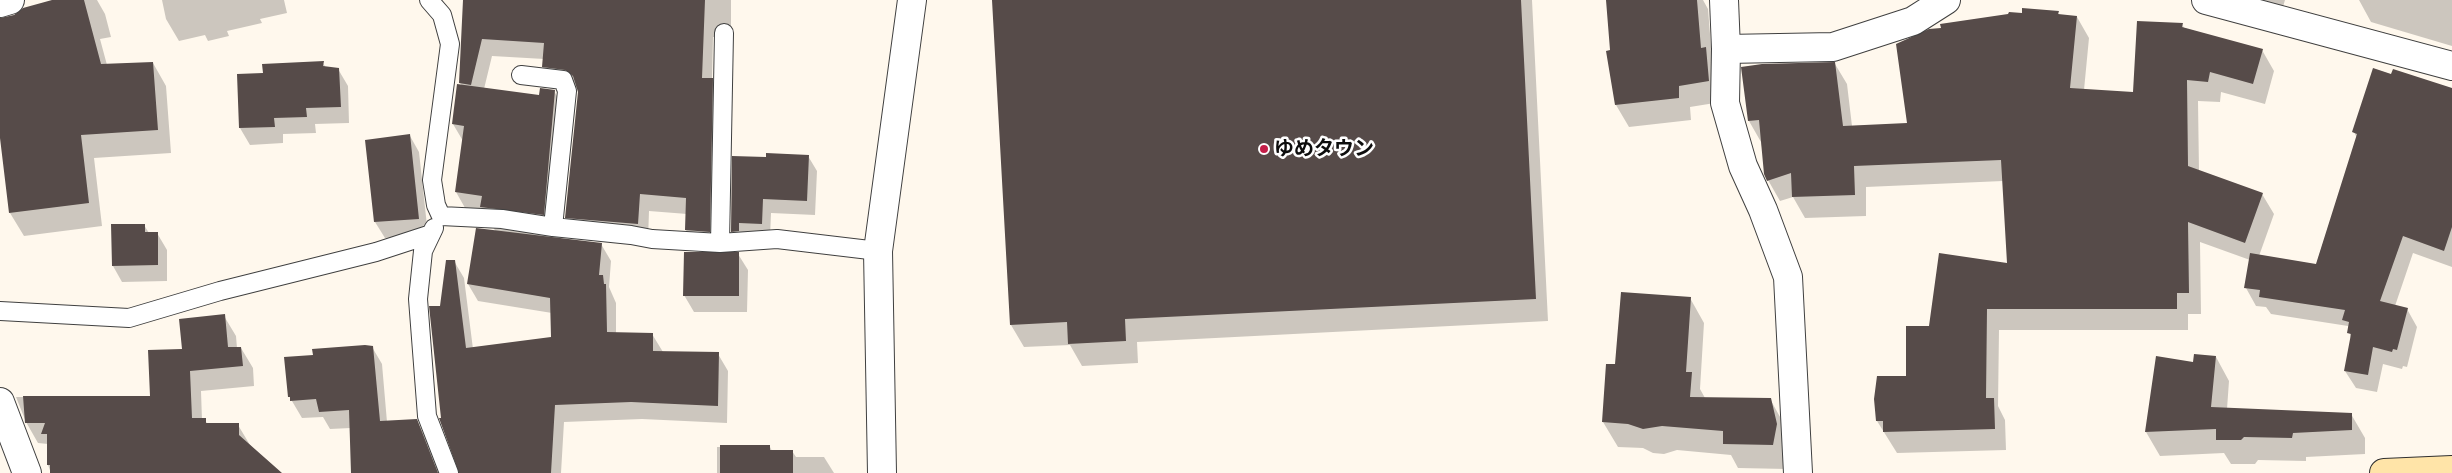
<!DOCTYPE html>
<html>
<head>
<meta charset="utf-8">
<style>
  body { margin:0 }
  canvas { display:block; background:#fff8ed }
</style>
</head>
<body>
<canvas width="2452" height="473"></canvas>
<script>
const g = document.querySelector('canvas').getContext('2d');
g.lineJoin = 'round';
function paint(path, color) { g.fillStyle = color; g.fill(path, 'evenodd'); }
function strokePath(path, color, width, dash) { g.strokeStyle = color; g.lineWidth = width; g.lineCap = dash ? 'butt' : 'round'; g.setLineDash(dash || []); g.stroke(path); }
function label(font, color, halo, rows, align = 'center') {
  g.font = font + ' "Zilla Slab","Noto Sans JP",serif'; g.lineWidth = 5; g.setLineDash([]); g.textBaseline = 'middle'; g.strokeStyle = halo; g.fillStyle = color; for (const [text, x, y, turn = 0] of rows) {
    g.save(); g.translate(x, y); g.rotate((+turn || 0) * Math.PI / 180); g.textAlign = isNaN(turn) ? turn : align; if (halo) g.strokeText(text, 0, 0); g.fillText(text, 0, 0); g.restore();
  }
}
const shadow = new Path2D(`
  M57 0H97L105 14 111 37 100 39 107 65 153 63 166 86 171 153 94 158 102 226 24 236 10 213 0 122V19H5Z
  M162 0H284L287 13 260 19 262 23 227 31 229 36 208 41 205 35 179 41 166 19Z
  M465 0H731V31L724 37H713L712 79 722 96 719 249 696 247 686 230 687 214 649 211 648 241 576 234 566 217 579 91 577 88 553 84 543 67 544 59 492 56 484 89 541 97 554 91 573 123 561 239 601 244 611 261 609 287 616 303V334H652L663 352 718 354 728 371 727 423 642 419 564 422 561 473H460L442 419 441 307 454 261 464 278 473 349 552 339V313L478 301 468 284 496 232 491 224 473 222 456 192 463 141 453 124 462 86 460 83Z
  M1021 0H1532L1548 321 1137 342 1138 363 1082 366 1070 345 1024 347 1011 325Z
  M1608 0H1703L1708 9 1712 59 1721 102 1690 107 1691 120 1629 127 1616 105Z
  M2205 0H2285L2277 27Z
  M2359 0H2452V46L2371 22Z
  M2058 12 2060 16 2077 17 2089 38 2084 90 2134 93 2182 24 2184 28 2262 50 2274 71 2265 104 2221 92 2220 102 2198 101 2199 171 2262 194 2274 214 2259 256 2316 265 2357 138 2354 132 2452 90V267L2413 253 2395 306 2407 309 2417 327 2407 367 2403 366 2402 369 2383 364 2377 392 2356 388 2345 371 2351 339 2348 326 2271 314 2266 307 2256 306 2246 288 2250 260 2200 242 2201 314H2188V330H1999L1998 406 2005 420 2006 450 1897 453 1877 421 1907 377 1930 327 2008 265 2003 181 1866 187V216L1805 218 1793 197 1780 201 1768 180 1761 142 1749 121 1743 68 1835 64 1847 84 1852 126 1908 124 2023 14Z
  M323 63 326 68 338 69 348 86 349 123 315 124 316 133 283 134V143L250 145 240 128 238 75 264 74Z
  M410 136 419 152 428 235 385 238 375 222Z
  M808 156 817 171 815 215 771 213 770 238 741 246 732 231 767 158Z
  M144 225 149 233H157L167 250V281L122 282 113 266Z
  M738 254 748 270 747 312H694L684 295Z
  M1690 298 1704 323 1700 389 1705 398 1770 399 1784 424 1787 469 1738 468 1731 455 1677 450 1664 454 1653 453 1643 448 1618 447 1603 422 1616 366Z
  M224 316 236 336 237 348H241L253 368 254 386 201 391 202 420H205L208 425H238L250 445 274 473H51L48 465V444L38 443 26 422 16 397H152L183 350Z
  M372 347 382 364 387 422 416 420 426 438 440 473H353L351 428 330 429 323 417 302 418 289 396 314 356Z
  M2216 357 2229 381 2227 409 2351 414 2365 438V454L2306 457V461L2258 460 2255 464H2231L2224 453 2160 456 2146 432 2157 358 2194 363Z
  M717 447H770L772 451H792L796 457H824L834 473H717Z`);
const building = new Path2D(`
  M52 0H84L101 64 153 62 158 130 81 135 89 203 9 213 0 138V18L14 15 23 8Z
  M463 0H705L702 78H713L710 232 685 230 686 198 640 194 638 224 565 218 578 92 573 76 565 70 542 67 544 43 482 39 471 85 459 83Z
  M992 0H1521L1536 299 1125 319 1126 341 1068 344 1067 322 1010 325Z
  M1606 0H1697L1701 48 1706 47 1709 81 1679 86V98L1615 105 1606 51 1610 50Z
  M2022 8 2059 11 2058 14 2077 16 2070 88 2133 92 2137 21 2183 23 2182 27 2263 49 2253 84 2210 72 2208 82 2187 80 2188 166 2263 193 2245 243 2188 222 2189 293H2177V309H1987L1986 398H1994L1995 429 1883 432V421H1876L1874 399 1877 376H1906V326H1929L1939 253 2007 263 2001 160 1854 166 1855 195 1792 197 1791 173 1767 181 1764 174 1759 120 1748 121 1741 67 1762 64 1835 62 1843 126 1907 123 1896 44 1929 29 1941 28 1940 24 2008 14 2009 12 2022 13Z
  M324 61 323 66 339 68 341 107 306 108 307 117 274 118 275 127 239 128 237 74 263 73 262 64Z
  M2373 68 2391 74 2393 69 2452 88V227L2444 251 2403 236 2380 301 2408 308 2397 350 2393 349 2392 352 2373 347 2368 375 2344 371 2351 334 2347 333 2349 322 2342 320 2345 310 2259 297 2260 290 2244 288 2250 253 2316 264 2357 134 2352 132Z
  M457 84 539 95 540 88 555 90 544 215 480 207 482 196 455 192 464 126 452 124Z
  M410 134 419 219 374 222 365 140Z
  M766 153 809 155 807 201 763 199 762 224 739 223V231L731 232 732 156 766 157Z
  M111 224H145V232H158V265L112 266Z
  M476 228 602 243 599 275H603L604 284H606L607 332 653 333V351L719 352 718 406 631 402 555 405 551 473H459L439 418H441L429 306H440L446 260H455L466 348 551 337 550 298 467 284Z
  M684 252H739V296H683Z
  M1621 292 1691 297 1686 372H1692L1690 397 1771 398 1777 424 1773 445 1723 444V431L1662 426 1643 429 1628 424 1602 422 1606 364H1615Z
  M225 314 228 347H241L243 366 190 371 192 418H206V423H239V435L282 473H50V465H47V434H41L45 423H25L23 396H150L148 350 182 349 179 319Z
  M365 345 373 346 380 421 417 419 438 473H351L349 410 319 412 316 399 290 401V397H288L284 357 313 355 312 349Z
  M2194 354 2216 356 2211 407 2352 413V430L2293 433 2292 438 2244 437 2241 440H2216V429L2145 432 2156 356 2193 362Z
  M720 445H770V450H793V473H720Z`);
const lane = new Path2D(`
  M429 0 442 15 450 44 432 180 436 205 441 216 502 219 553 227 567 91 563 80 521 75
  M553 227 631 235 652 239 720 243 777 239 878 251
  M434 228 423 251 418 299 427 416 449 473
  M720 243 724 33
  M0 311 129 318 220 291 376 252 431 234`);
const street = new Path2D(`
  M1724 0 1726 49 1725 103 1743 166 1763 210 1788 277 1798 473
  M2206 0 2452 66
  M0 3 10 0
  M1726 49 1833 47 1913 21 1946 0
  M0 402 27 473
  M882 473 878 251 912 0`);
const secondary = new Path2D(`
  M2384 473 2452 470`);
const markers = [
  [1264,149,5,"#c41e48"]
];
const poiNames = [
  ["ゆめタウン",1274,149]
];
paint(shadow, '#0003');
paint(building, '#564b49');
strokePath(lane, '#404040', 20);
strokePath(street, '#404040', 30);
strokePath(secondary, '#2f2f2f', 30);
strokePath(lane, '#fff', 18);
strokePath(street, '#fff', 28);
strokePath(secondary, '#ffe4a8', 28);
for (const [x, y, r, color] of markers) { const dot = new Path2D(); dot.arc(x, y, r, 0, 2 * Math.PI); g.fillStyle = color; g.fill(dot); strokePath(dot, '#fff', 2); }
label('bold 20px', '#0d0d0d', '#fff', poiNames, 'left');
</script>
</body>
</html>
